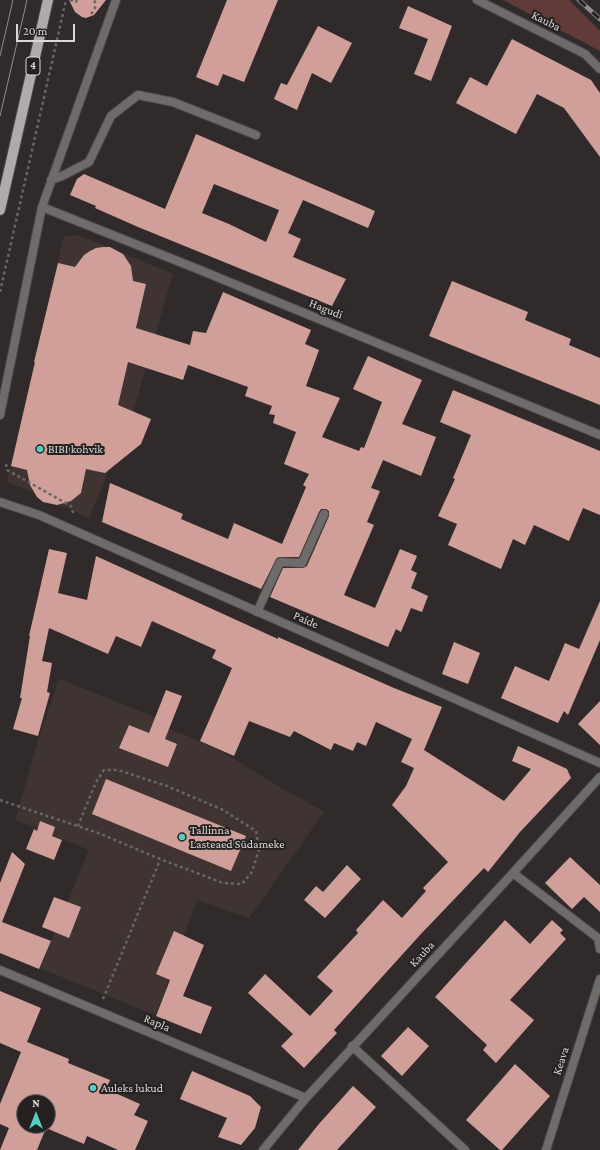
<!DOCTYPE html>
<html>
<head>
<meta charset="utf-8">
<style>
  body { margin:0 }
  #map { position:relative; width:600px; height:1150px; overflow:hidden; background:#302b2a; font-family:"Crimson Pro",serif }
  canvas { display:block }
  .north { position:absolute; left:16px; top:1094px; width:40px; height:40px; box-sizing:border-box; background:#262121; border:1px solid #6f6a6a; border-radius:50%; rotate:0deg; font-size:11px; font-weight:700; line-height:16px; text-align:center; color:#dcd8d8 }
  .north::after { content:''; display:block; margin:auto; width:14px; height:18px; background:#57cec1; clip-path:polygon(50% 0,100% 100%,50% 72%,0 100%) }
  .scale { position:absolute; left:16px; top:24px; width:59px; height:18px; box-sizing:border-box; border:2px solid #dcd8d8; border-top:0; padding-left:5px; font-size:12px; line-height:14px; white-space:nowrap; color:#dcd8d8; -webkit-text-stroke:3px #262121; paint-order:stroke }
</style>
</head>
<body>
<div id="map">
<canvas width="600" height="1150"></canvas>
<div class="north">N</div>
<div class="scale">20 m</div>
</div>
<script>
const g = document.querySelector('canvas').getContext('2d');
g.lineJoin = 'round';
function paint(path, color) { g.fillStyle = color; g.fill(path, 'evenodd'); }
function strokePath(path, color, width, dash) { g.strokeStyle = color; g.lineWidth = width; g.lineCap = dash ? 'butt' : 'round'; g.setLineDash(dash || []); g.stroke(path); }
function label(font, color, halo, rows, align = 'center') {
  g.font = font + ' "Crimson Pro",serif'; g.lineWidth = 4; g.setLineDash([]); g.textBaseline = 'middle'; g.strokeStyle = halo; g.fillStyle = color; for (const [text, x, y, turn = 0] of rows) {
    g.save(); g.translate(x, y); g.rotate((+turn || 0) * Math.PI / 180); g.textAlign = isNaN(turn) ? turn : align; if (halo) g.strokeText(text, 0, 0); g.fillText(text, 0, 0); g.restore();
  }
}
const built = new Path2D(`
  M78 235 173 274 133 412 89 518 7 481 64 236Z
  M59 679 155 717 154 723 200 741 230 756 271 782 324 812 249 918 197 900 168 979 166 989 155 1015 40 968 89 850 15 820 39 737Z`);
const green = new Path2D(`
  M503 0H569L600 31V51Z`);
const building = new Path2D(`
  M69 0H106L94 15 86 18 82 17 75 12Z
  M227 0H278L244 82 223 74 218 86 196 77Z
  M408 6 452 26 431 81 414 74 428 39 399 28Z
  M318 26 352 43 331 83 312 73 297 110 274 99 281 83 287 85Z
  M512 39 591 80 600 93V157L564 108 537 94 516 134 456 103 470 77 487 86Z
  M196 134 375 211 368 228 303 200 288 233 301 239 293 257 346 279 332 306 138 227 95 208 96 206 70 195 77 179 84 174 165 209ZM214 184 279 210 266 242 229 224 202 213Z
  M103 247H110L123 254 131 266 133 281 146 284 136 328 190 345 193 331 206 333 223 292 311 330 305 344 319 350 306 386 340 398 322 437 359 451 361 447 364 448 382 402 353 389 368 356 422 380 402 424 436 437 421 476 383 460 371 488 380 491 367 522 374 525 344 595 375 608 400 549 417 556 411 570 417 573 411 588 428 596 422 612 411 608 401 632 396 629 388 647 270 597 283 568H302L307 566 329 516V511L326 509H321L319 512 299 557H280L277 558 261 589 102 522 110 483 183 514 181 519 228 539 234 523 282 544 306 487 303 485 309 474 284 464 296 432 273 423 275 415 269 414 272 406 245 396 248 387 188 365 183 380 128 362 118 405 151 419 141 444 105 473 86 469 81 493 71 501 57 505 43 502 37 497 30 485 27 470 11 466 35 362H34L58 263 75 267 84 255 90 251 96 248Z
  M452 281 528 312 525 320 571 339 569 345 600 358V405L429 336Z
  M453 390 600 451V515L583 508 569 541 534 525 525 545 513 539 501 569 448 545 457 524 438 516 455 479 453 478 471 435 440 422Z
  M49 549 67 553 58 593 87 600 96 556 278 639V637L394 688 442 707 424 750 504 801 531 769 512 761 518 746 567 769 571 778 520 832 488 872 484 868 420 935 334 1030 337 1033 304 1068 281 1046 293 1034 248 993 265 974 310 1016 333 991 317 977 358 933 356 930 383 900 402 918 426 891 423 888 448 862 392 805 406 786 414 768 401 762 412 739 376 722 366 746 357 742 353 751 334 743 331 750 294 731 290 737 249 721 234 756 200 741 232 668 212 658 216 650 152 621 141 647 116 636 108 654 49 628 42 661 52 663 47 692 50 693 38 736 13 729 22 698H20L30 636H29Z
  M600 601V640L568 715 564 711 558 723 501 698 515 666 549 681 565 643 579 649Z
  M454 642 480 653 468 684 442 674Z
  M166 690 182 696 165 739 177 744 168 767 119 748 129 725 149 733Z
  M600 701V745L578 724Z
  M106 779 246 836 231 871 92 814Z
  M40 821 55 827 52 836 62 840 54 860 26 849 34 829 37 831Z
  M12 852 25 864 2 922 51 941 39 969 0 953V883Z
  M570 857 600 885V912L584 897 572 909 545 883Z
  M347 865 361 879 325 918 304 900 316 886 323 892Z
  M54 897 81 907 69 938 42 927Z
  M505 920 530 944 552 920 563 930 560 933 566 939 510 1000 534 1020 496 1063 483 1050 487 1045 435 997Z
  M174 931 204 945 183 996 212 1007 201 1034 156 1016 170 980 156 974Z
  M0 991 41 1008 27 1042 69 1059 68 1063 110 1080 106 1089 140 1104 134 1115 148 1121 135 1150H118L87 1136 84 1144 46 1128 37 1150H0L9 1128 0 1124V1104L21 1052 0 1043ZM24 1102H48V1126H24Z
  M408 1027 429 1046 402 1076 381 1056Z
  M515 1064 550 1096 502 1150H500L466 1120Z
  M192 1071 250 1096 261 1107 255 1128 241 1145 218 1137 227 1118 180 1099Z
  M353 1086 376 1107 337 1150H298L318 1125Z`);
const path = new Path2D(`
  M70 0 76 2 77 0
  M91 14C95 10 97 5 94 0
  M0 292 66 0
  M6 464 7 470 71 506 74 516
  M0 800 101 834 160 859 223 883 242 884 252 872 259 850 256 831 223 810 167 786 118 770H104L96 782 78 826
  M103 999 160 860`);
const service = new Path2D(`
  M51 180 62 176 89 162 111 116 138 95 173 102 256 135
  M257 612 280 562 302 563 324 514`);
const minor = new Path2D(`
  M477 0 585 54 600 69
  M42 207 200 270 600 435
  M0 415 42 207 116 0
  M0 502 39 515 600 763
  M513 873 598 938 600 949
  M0 970 306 1098
  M352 1046 465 1150
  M263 1150 306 1098 513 873 600 777
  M546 1150 600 979`);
const primary = new Path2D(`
  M0 210 48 0`);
const tram = new Path2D(`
  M0 56 13 0
  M0 116 27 0`);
const rail = new Path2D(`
  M579 0 600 19`);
const markers = [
  [40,449,4,"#57cec1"],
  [182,837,4,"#57cec1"],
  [93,1088,4,"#57cec1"]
];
const shields = [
  [33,66,14]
];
const shieldNames = [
  ["4",33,66]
];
const streetNames = [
  ["Kauba",546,21,27],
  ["Hagudi",326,309,22],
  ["Paide",306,620,24],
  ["Kauba",422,954,-47],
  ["Rapla",157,1023,23],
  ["Keava",561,1061,-72]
];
const poiNames = [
  ["BIBI kohvik",48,449],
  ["Tallinna",190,830],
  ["Lasteaed Südameke",190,844],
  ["Auleks lukud",101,1088]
];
paint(built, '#403433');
paint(green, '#603b37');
paint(building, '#d09f99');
strokePath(service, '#4c4746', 10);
strokePath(minor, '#4c4746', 10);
strokePath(primary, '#4c4746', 12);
strokePath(path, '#696564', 2.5, [3, 3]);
strokePath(service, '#6e6c6b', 8);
strokePath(minor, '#6e6c6b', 8);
strokePath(primary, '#b0abaa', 10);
strokePath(tram, '#918d8c', 1);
strokePath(rail, '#918d8c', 4.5);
strokePath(rail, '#262121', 3, [9]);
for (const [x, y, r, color] of markers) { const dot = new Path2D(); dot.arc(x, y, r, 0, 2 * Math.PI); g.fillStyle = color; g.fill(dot); strokePath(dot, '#262121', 1.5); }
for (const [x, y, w] of shields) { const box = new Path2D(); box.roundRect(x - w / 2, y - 9, w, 18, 3); g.fillStyle = '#262121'; g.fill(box); strokePath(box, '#dcd8d8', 1); }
label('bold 11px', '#dcd8d8', null, shieldNames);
label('12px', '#dcd8d8', '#262121', streetNames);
label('12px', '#dcd8d8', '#262121', poiNames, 'left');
</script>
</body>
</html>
